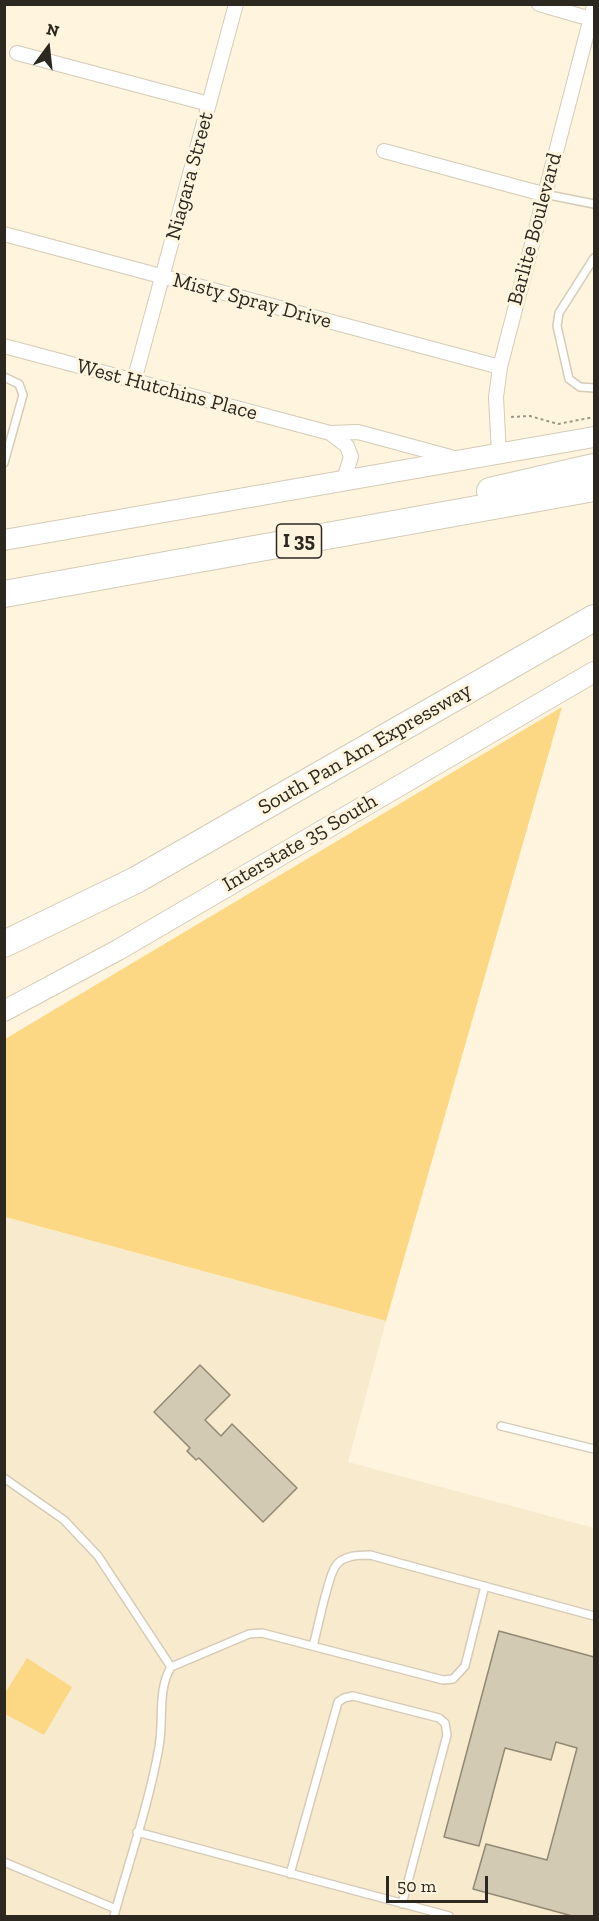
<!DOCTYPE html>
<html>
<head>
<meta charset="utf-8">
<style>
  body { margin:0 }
  #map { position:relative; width:599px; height:1921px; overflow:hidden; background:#fff5de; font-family:"Zilla Slab",serif }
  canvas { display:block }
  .frame { position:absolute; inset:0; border:6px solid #2c2820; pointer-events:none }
  .north { position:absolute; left:18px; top:18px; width:60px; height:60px; -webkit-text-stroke:4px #fff5de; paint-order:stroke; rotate:15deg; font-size:16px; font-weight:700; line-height:24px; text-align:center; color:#2c2820 }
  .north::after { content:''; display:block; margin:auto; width:21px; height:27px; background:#2c2820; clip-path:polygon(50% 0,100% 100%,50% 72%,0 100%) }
  .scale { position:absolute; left:386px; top:1876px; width:102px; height:27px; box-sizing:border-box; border:3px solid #2c2820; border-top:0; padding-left:8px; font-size:18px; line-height:21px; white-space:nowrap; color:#2c2820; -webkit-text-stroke:4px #fff5de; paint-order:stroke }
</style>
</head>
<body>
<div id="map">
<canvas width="599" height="1921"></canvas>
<div class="frame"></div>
<div class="north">N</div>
<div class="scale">50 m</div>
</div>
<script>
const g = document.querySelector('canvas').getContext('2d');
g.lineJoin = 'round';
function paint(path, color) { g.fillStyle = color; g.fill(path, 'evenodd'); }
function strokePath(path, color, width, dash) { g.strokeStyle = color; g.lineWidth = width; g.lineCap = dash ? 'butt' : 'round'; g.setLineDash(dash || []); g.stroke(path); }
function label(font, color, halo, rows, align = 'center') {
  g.font = font + ' "Zilla Slab",serif'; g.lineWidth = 6; g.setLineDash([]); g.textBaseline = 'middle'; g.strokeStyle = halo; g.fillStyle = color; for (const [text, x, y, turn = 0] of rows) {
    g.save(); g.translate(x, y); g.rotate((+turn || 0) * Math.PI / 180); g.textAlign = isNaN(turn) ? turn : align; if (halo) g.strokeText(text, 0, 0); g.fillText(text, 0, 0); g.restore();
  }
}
const built = new Path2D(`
  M4 1217 386 1321 348 1462 594 1528V1916H5Z`);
const green = new Path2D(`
  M562 707 386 1321 5 1217V1039Z
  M27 1658 72 1687 44 1735 5 1714V1693Z`);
const building = new Path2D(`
  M200 1365 230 1395 205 1420 221 1436 232 1424 297 1488 263 1522 199 1458 196 1460 187 1451 190 1448 154 1412Z
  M499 1631 594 1657V1917H576L473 1889 486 1844 547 1860 577 1748 556 1742 551 1760 505 1748 479 1846 444 1837Z`);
const path = new Path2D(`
  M511 417 530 416 558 424 594 417`);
const service = new Path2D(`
  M544 194 594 204
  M594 258 559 313 557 326 569 379 580 387 594 388
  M4 377 19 384 23 395 4 463
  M501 1426 594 1449
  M4 1478 64 1520 98 1556 171 1667
  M313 1646C318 1628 327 1580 335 1567 342 1555 359 1555 370 1555L594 1616
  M137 1832 449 1916
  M4 1862 116 1909
  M290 1874 338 1702 344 1698 353 1696 439 1718 445 1723 447 1735 402 1904
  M114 1916C129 1861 149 1804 159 1747 164 1720 157 1690 171 1667L249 1634 262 1633 443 1680 453 1679 465 1666 485 1586`);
const minor = new Path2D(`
  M539 4 591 19
  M17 53 209 104
  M384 151 543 194
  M4 234 500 367
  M4 346 330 433 358 432 458 459
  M134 381 236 4
  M330 433 347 446 351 457 344 479
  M499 454 496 397 500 367 594 6`);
const secondary = new Path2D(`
  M4 540 594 437
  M4 1011 118 950 594 672`);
const motorway = new Path2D(`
  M490 491 594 467
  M4 594 594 488
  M4 944 136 880 594 618`);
const shields = [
  [299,541,45]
];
const shieldNames = [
  ["I 35",299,541]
];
const streetNames = [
  ["Niagara Street",190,176,-75],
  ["Barlite Boulevard",535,229,-75],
  ["Misty Spray Drive",252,301,15],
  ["West Hutchins Place",167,390,15],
  ["South Pan Am Expressway",365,749,-30],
  ["Interstate 35 South",300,843,-30]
];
paint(built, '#f8eacd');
paint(green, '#fcd884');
paint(building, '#d3cab4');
strokePath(building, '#928974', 1.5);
strokePath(service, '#d5cbb6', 10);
strokePath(minor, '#d5cbb6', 16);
strokePath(secondary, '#d5cbb6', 22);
strokePath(motorway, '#d5cbb6', 28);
strokePath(path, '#9e9787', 2, [3, 3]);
strokePath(service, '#fff', 7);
strokePath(minor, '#fff', 14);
strokePath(secondary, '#fff', 20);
strokePath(motorway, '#fff', 26);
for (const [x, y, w] of shields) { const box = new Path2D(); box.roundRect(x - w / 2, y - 17, w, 34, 4.5); g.fillStyle = '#fff5de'; g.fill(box); strokePath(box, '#2c2820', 1.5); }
label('bold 20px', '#2c2820', null, shieldNames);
label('21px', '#2c2820', '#fff5de', streetNames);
</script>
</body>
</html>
